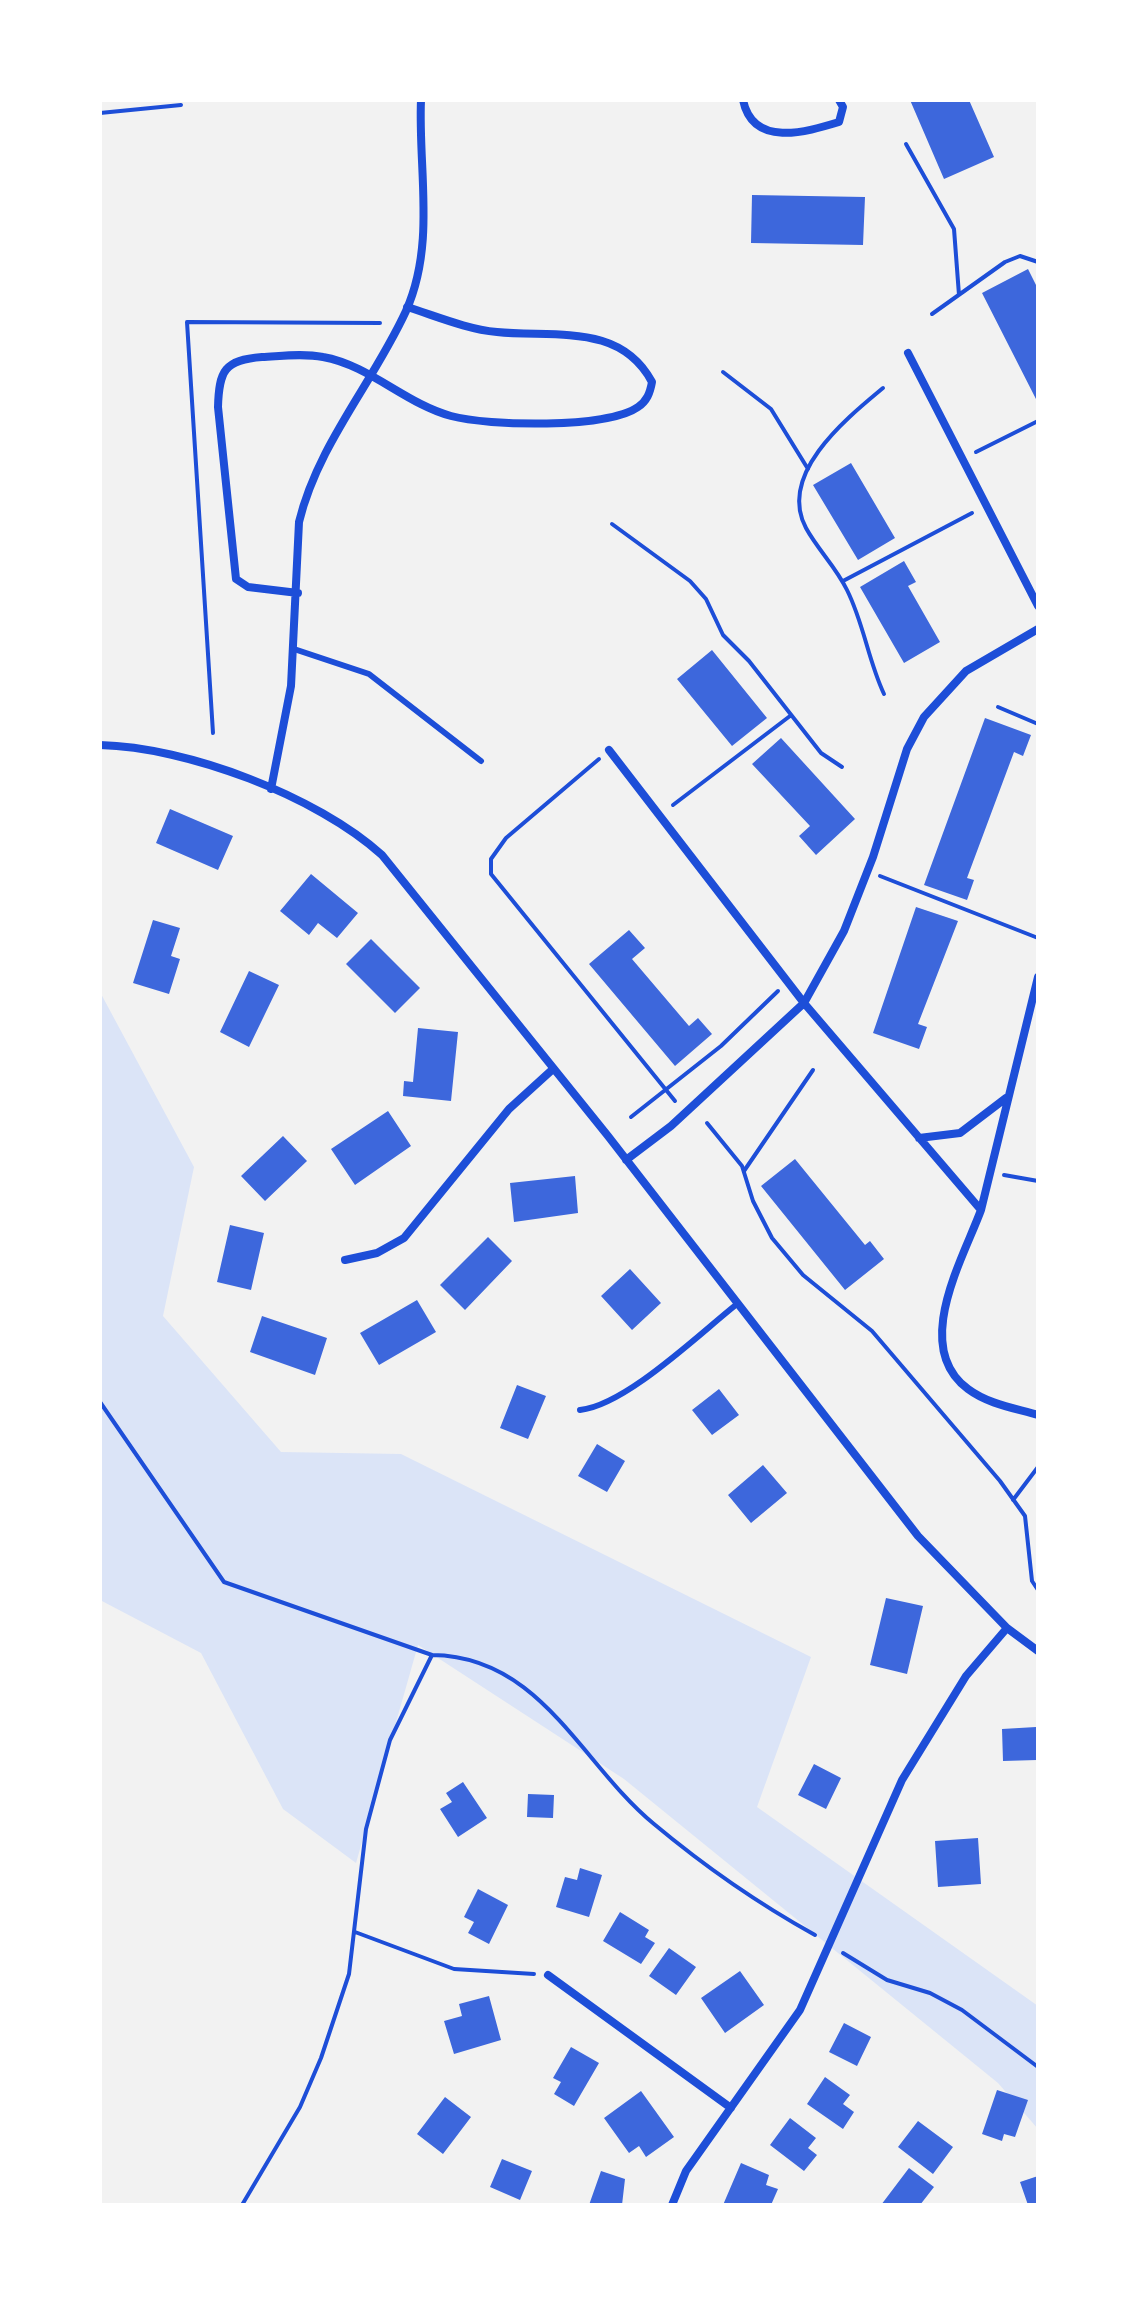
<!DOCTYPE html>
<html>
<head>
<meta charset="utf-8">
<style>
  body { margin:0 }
  #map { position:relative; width:1138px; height:2305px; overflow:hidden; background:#f2f2f2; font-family:Helvetica,sans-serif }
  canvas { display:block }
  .frame { position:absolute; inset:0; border:102px solid #fff; pointer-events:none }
</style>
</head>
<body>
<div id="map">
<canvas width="1138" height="2305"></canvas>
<div class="frame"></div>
</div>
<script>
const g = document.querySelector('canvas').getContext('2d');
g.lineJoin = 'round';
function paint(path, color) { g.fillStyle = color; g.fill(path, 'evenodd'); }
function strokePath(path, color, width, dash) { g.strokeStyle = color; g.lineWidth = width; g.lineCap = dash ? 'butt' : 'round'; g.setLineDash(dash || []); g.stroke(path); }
const green = new Path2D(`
  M100 992 194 1167 163 1316 281 1452 401 1454 811 1657 757 1807 1038 2006V2129L998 2083 624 1779 418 1645 356 1863 283 1809 201 1653 100 1600Z`);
const building = new Path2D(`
  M910 100H969L994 157 944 179Z
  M752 195 865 197 863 245 751 243Z
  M1028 269 1038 289V403L982 293Z
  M851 463 895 538 858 560 813 485Z
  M904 561 916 582 908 586 940 642 904 663 860 587Z
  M712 650 767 718 732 746 677 679Z
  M985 718 1031 735 1023 756 1014 752 967 878 974 880 967 900 924 885Z
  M781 738 855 819 816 855 799 836 810 826 752 764Z
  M170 809 233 836 218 870 156 843Z
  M311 874 358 913 337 938 318 923 309 935 280 911Z
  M916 907 958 921 918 1024 927 1027 919 1049 873 1033Z
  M153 920 180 928 171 956 180 959 169 994 133 983Z
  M629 930 645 948 632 959 689 1026 698 1018 712 1034 675 1066 589 964Z
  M371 939 420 988 395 1013 346 964Z
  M249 971 279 985 249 1047 220 1032Z
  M418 1028 458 1032 451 1101 403 1096 404 1081 413 1082Z
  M388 1111 411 1146 355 1185 331 1149Z
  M283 1136 307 1161 265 1201 241 1176Z
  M795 1159 865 1245 870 1241 884 1259 845 1290 761 1186Z
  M575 1176 578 1213 514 1222 510 1183Z
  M230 1225 264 1233 251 1290 217 1282Z
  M488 1237 512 1261 465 1310 440 1285Z
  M630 1269 661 1303 632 1330 601 1296Z
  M417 1300 436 1332 379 1365 360 1333Z
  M262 1316 327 1338 315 1375 250 1352Z
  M517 1385 546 1396 528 1439 500 1428Z
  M719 1389 739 1415 712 1435 692 1410Z
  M597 1444 625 1461 607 1492 578 1476Z
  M763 1465 787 1493 751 1523 728 1495Z
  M886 1598 923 1606 907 1674 870 1665Z
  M1036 1727 1037 1760 1003 1761 1002 1729Z
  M814 1764 841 1778 826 1809 798 1795Z
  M463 1782 487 1818 458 1837 440 1809 452 1802 446 1793Z
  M528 1794 554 1795 553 1818 527 1817Z
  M978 1838 981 1884 938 1887 935 1841Z
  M580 1868 602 1875 589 1917 556 1907 565 1877 577 1880Z
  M478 1889 508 1905 489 1944 468 1933 474 1922 464 1917Z
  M620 1912 649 1930 645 1937 655 1943 641 1964 603 1941Z
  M669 1948 696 1967 676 1995 649 1976Z
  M740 1971 764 2005 725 2033 701 1998Z
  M489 1996 501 2040 454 2054 444 2021 462 2016 459 2004Z
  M844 2023 871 2037 857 2066 829 2052Z
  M571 2047 599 2063 574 2106 554 2094 561 2082 553 2078Z
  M825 2077 850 2095 843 2104 854 2112 843 2129 807 2104Z
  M997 2090 1028 2100 1015 2137 1004 2134 1002 2141 982 2134Z
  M641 2091 674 2137 646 2157 639 2146 629 2153 604 2118Z
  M445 2097 471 2117 443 2154 417 2134Z
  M790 2118 816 2138 808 2148 817 2155 804 2171 770 2145Z
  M918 2121 953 2147 933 2174 898 2147Z
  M502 2159 532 2171 520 2200 490 2187Z
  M741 2163 769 2175 766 2185 778 2189 771 2205H723Z
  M909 2168 934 2187 920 2205H881Z
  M601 2171 625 2179 622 2205H589Z
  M1038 2176V2205H1028L1020 2182Z`);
const path = new Path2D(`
  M100 113 181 105
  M906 144 954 229 959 295
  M932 314 1005 262 1020 256 1038 262
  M723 372 771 409 808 469
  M883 388C847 418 777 474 806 528 818 550 836 567 847 590 864 624 868 660 884 694
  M976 452 1038 421
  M612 524 690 581 706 599 723 635 749 661 821 753 842 767
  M843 581 972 513
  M998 707 1038 724
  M213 733 187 322 380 323
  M599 759 506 838 491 859V874L675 1101
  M673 805 790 716
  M880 876 1038 938
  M631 1117 721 1046 778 991
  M707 1123 742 1166 753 1201 772 1238 803 1275 872 1331 1000 1481 1025 1516 1032 1581 1038 1590
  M744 1171 813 1070
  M1004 1175 1038 1181
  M100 1402 224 1582 432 1655
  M1013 1500 1038 1467
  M355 1932 454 1969 534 1974
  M843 1953 887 1980 930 1993 962 2010 1038 2067
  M242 2205 300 2107 321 2058 349 1974 366 1829 390 1740 432 1655C541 1656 581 1764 654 1824 703 1865 759 1904 815 1935`);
const service = new Path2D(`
  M294 649 369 674 481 761
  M580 1410C626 1405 699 1334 737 1304`);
const minor = new Path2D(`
  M743 100C753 148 806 132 839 122L843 107 839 100
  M908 353 1038 606
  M298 593 248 587 236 579 218 407C219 371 224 360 262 357 282 356 303 353 323 357 369 365 406 404 451 416 488 426 607 429 638 407 647 401 650 393 652 382 620 322 553 338 497 332 466 329 436 316 407 307
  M100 745C187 747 317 796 382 855L608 1136 918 1536 1007 1628 1038 1651
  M609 750 804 1003 981 1210C963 1259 911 1347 968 1389 988 1404 1014 1408 1038 1415
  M271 789 291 686 299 522C318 444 373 383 406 311 436 244 418 169 421 100
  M919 1138 960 1133 1006 1098
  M626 1160 671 1126 804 1003 844 931 873 857 907 749 924 717 966 671 1038 629
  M981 1210 1038 977
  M345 1260 377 1253 404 1238 509 1109 553 1069
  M548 1975 731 2108
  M672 2205 686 2171 800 2010 902 1780 966 1676 1007 1628`);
paint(green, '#dbe4f7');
paint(building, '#3d67dc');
strokePath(path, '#1d4ed8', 4);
strokePath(service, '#1d4ed8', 6);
strokePath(minor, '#1d4ed8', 8);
</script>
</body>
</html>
